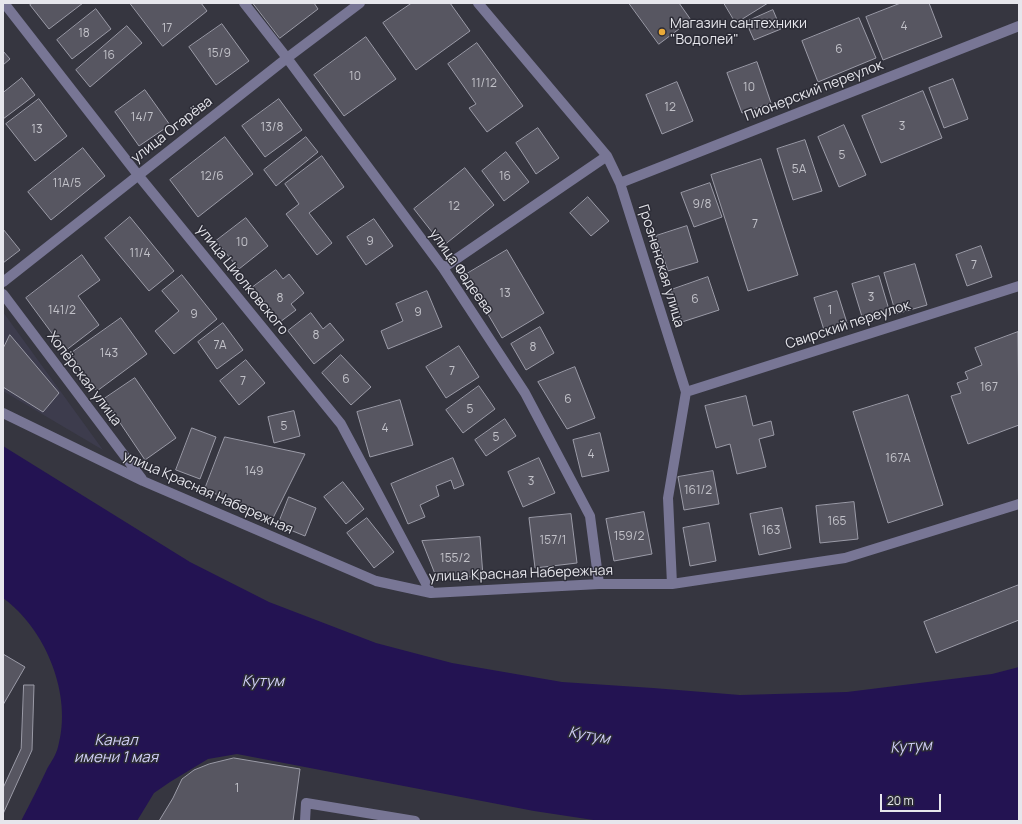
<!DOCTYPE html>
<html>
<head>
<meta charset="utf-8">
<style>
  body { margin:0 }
  #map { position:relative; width:1022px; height:824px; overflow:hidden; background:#363640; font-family:Manrope,sans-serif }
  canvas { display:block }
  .frame { position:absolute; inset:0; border:4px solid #e6e6ec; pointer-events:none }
  .scale { position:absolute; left:880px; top:794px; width:61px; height:18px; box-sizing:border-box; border:2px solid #e6e6ec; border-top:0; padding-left:5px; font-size:12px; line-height:14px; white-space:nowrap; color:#e6e6ec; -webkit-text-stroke:3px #2c2c36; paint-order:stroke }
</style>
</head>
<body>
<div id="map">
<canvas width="1022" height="824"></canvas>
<div class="frame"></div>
<div class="scale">20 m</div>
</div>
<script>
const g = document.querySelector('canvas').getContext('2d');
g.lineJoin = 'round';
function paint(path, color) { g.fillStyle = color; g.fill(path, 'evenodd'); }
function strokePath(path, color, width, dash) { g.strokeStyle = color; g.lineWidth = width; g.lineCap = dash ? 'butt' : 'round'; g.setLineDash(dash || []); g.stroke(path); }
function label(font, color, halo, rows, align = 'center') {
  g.font = font + ' Manrope,sans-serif'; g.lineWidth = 3; g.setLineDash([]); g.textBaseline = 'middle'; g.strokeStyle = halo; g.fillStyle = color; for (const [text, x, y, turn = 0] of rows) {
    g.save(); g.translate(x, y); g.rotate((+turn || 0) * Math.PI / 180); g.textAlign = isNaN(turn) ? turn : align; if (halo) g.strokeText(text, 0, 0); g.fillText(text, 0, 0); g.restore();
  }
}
const built = new Path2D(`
  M3 312 103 450 3 391Z`);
const water = new Path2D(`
  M3 446 190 562 269 602 376 643 452 663 562 682 653 688 740 695 847 692 992 674 1019 667V821H600L534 811 237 754 208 759 170 782 154 793 137 821H21C30 804 39 786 47 769 51 762 56 755 58 747 73 696 46 629 3 598Z`);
const building = new Path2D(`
  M33 3H83L49 29 30 5Z
  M130 3H201L207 11 163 46Z
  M253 3H314L318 9 280 38Z
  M412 3H450L470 31 416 70 383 23Z
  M629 3H679L691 20 659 44Z
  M724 3H768L736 23Z
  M901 3H929L942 37 883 60 866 17Z
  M96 9 111 29 72 59 57 40Z
  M773 10 781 29 754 40 746 22Z
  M859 18 876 58 818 82 802 41Z
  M222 24 249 61 216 85 189 47Z
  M127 26 142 43 90 87 76 70Z
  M366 37 396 79 344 116 314 75Z
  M477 43 523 106 487 132 469 108 476 104 448 64Z
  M3 51 10 59 3 65Z
  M757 62 771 103 742 113 727 73Z
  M22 78 35 95 3 119V93Z
  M953 79 968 119 944 128 929 88Z
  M677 82 693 121 662 134 646 95Z
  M145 90 170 125 139 146 115 112Z
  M923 91 942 138 881 163 862 116Z
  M39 99 67 136 35 161 6 124Z
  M279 99 302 130 265 157 242 126Z
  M844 125 866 175 839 187 818 137Z
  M538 128 559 158 536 174 516 143Z
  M225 137 253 174 198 217 170 180Z
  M306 137 318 152 276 186 264 170Z
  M805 140 822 191 793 200 777 149Z
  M83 148 105 176 51 220 28 192Z
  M506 152 529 182 504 201 482 171Z
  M322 156 344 187 309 213 332 243 317 255 286 214 299 204 285 184Z
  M761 159 798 275 748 291 711 175Z
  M465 168 494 205 443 246 414 209Z
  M710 183 722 217 694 227 681 193Z
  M588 197 609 221 591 236 570 213Z
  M130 217 174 271 149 291 105 238Z
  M246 218 268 246 239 269 216 241Z
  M374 219 393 246 366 265 347 237Z
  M687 226 698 262 668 271 656 236Z
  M3 229 20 250 3 263Z
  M981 246 992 277 967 286 956 255Z
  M507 250 544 313 502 338 465 275Z
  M82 255 100 280 78 296 99 325 65 351 26 298Z
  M915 264 927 305 896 314 884 273Z
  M276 270 283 279 289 274 304 293 291 304 296 310 280 322 253 287Z
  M182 275 217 319 174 354 155 331 179 311 162 291Z
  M879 276 890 313 863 320 852 284Z
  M708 277 719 310 682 322 671 290Z
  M427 291 442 327 388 349 381 331 403 321 396 304Z
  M837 291 847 323 824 330 814 298Z
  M311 313 323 329 330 323 344 340 314 364 288 331Z
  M121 318 147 354 97 391 70 354Z
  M223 323 243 350 217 369 198 342Z
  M540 327 554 353 526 370 511 344Z
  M1018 332 1019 425 968 444 951 396 961 393 957 383 968 379 965 372 982 365 975 348Z
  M10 335 59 393 43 412 3 387V349Z
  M459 346 479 377 446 398 426 367Z
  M341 355 371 387 351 405 322 373Z
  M246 360 265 383 239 405 220 381Z
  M575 367 595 418 567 429 538 382Z
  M135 378 176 438 145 460 104 399Z
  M479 386 495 409 463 433 446 410Z
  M908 395 943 505 888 523 853 412Z
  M746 396 753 426 771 421 774 435 759 439 766 467 737 474 730 444 716 448 705 406Z
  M400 400 413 445 370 457 357 412Z
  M294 411 300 436 274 443 268 417Z
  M505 419 516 436 486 456 475 440Z
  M192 428 216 437 200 479 176 470Z
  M600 433 609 471 582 477 573 440Z
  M225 437 305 454 272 520 205 489Z
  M453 458 464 485 454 489 451 480 436 486 439 496 420 505 425 517 408 524 391 484Z
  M539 458 555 493 523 507 508 472Z
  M713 471 719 504 684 510 678 477Z
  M343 482 364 509 346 524 324 497Z
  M289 497 316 508 305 536 278 525Z
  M854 502 858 539 820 543 816 506Z
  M782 508 791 548 759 555 750 514Z
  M644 512 652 554 614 561 606 519Z
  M571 514 577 563 535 568 529 518Z
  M367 518 394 552 374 568 347 533Z
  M709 523 716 561 690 566 683 528Z
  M480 537 483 576 437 579 422 541Z
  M1019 585V620L936 653 924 622Z
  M3 654 25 667 3 705Z
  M24 685H34L32 750 3 814V788L21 749Z
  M234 758 300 769 293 821H159L173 798 182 779 194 770 209 764Z`);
const minor = new Path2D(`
  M4 3 138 175 341 424 431 593
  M244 3 287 58 443 268 525 393 590 516 599 584
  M478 3 607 156 620 183 686 392 668 498 672 584
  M620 183 1019 26
  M443 268 607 156
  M3 282 287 58 360 3
  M3 294 142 479
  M686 392 1019 286
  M3 413 143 481 376 581 431 593 599 584H672L845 558 1019 504
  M305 821 306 803 415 821`);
const markers = [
  [662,32,4,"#eaaa39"]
];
const numberNames = [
  ["4",904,27],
  ["17",167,29],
  ["18",84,34],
  ["6",839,50],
  ["15/9",219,54],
  ["16",109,56],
  ["10",355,77],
  ["11/12",484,84],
  ["10",749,88],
  ["12",670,108],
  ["14/7",142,118],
  ["3",902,127],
  ["13/8",272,128],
  ["13",37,130],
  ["5",842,156],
  ["5А",799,170],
  ["12/6",212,177],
  ["16",505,177],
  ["11А/5",67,184],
  ["9/8",702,205],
  ["12",454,207],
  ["7",755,225],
  ["9",370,242],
  ["10",242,243],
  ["11/4",140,254],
  ["7",974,266],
  ["13",505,294],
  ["3",871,298],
  ["8",280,299],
  ["6",695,300],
  ["141/2",62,311],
  ["1",830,311],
  ["9",418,313],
  ["9",194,315],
  ["8",316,336],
  ["7А",220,346],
  ["8",533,348],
  ["143",109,354],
  ["7",452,372],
  ["6",346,380],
  ["7",243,382],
  ["167",989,388],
  ["6",568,400],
  ["5",470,410],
  ["5",284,427],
  ["4",385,429],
  ["5",496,438],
  ["4",591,455],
  ["167А",898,459],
  ["149",254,472],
  ["3",531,482],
  ["161/2",698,491],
  ["165",837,522],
  ["163",771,531],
  ["159/2",629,537],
  ["157/1",553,541],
  ["155/2",455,559],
  ["1",237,789]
];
const poiNames = [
  ["Магазин сантехники",670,24],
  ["\"Водолей\"",670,40]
];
const streetNames = [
  ["Пионерский переулок",814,91,-21],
  ["улица Огарёва",172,130,-38],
  ["Грозненская улица",661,266,73],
  ["улица Фадеева",461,272,55],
  ["улица Циолковского",242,280,51],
  ["Свирский переулок",848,325,-18],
  ["Хопёрская улица",84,379,53],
  ["улица Красная Набережная",208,493,24],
  ["улица Красная Набережная",521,574,-2]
];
const waterNames = [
  ["Кутум",263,682],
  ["Кутум",589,736,10],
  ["Канал",116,741],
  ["имени 1 мая",116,758],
  ["Кутум",911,747,-4]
];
paint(built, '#3d3c4d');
paint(water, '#231352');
paint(building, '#575661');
strokePath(building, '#9b9ba7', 1);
strokePath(minor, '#787695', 10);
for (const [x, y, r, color] of markers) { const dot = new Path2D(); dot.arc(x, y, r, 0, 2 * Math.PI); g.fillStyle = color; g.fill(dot); strokePath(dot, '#2c2c36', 1.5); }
label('12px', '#c2c2c9', null, numberNames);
label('14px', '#e6e6ec', '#2c2c36', poiNames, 'left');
label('14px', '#e6e6ec', '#2c2c36', streetNames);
label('italic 15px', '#d1cff7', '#2c2c36', waterNames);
</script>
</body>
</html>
